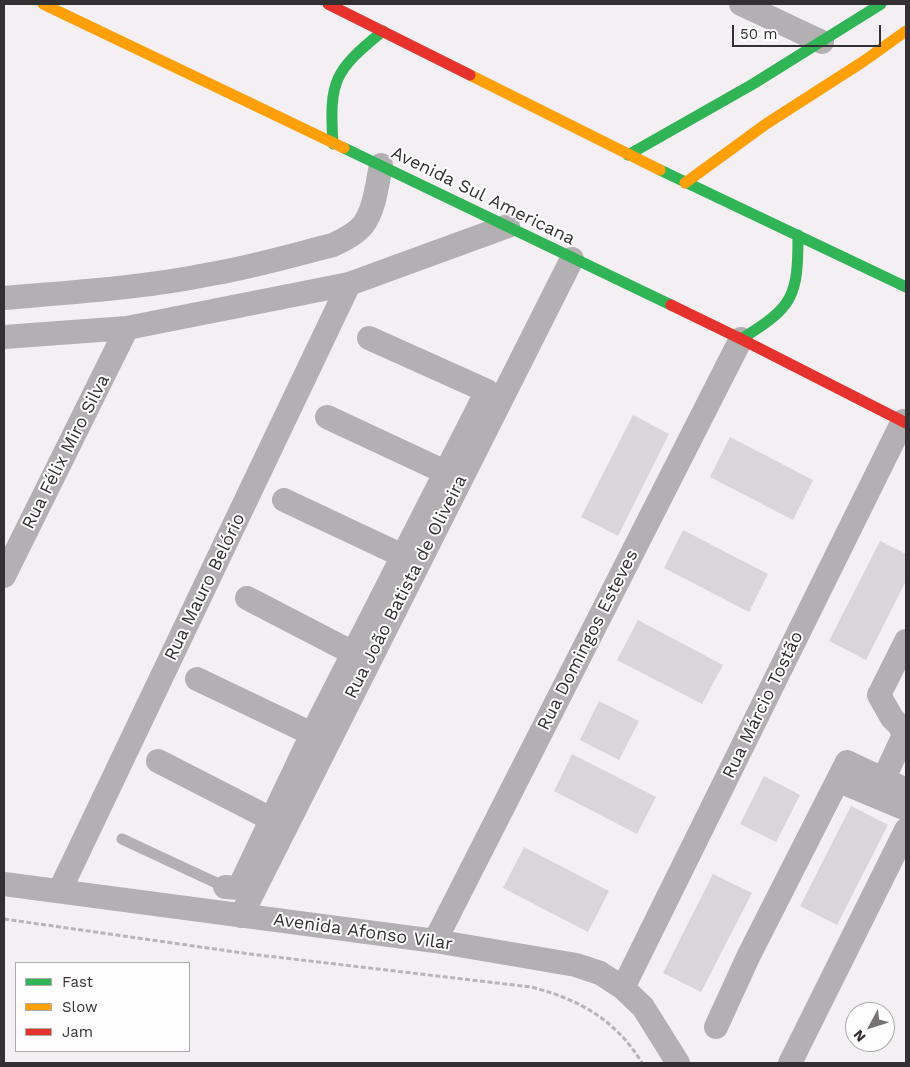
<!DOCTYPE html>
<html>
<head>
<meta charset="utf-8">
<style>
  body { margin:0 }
  #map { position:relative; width:910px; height:1067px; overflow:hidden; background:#f3eff3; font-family:"Work Sans",sans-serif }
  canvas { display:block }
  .frame { position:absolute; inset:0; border:5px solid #323032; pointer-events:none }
  .legend { position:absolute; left:15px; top:962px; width:175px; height:90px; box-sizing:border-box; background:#fffdfe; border:1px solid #adabac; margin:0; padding:6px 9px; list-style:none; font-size:15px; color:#323032 }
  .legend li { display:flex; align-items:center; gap:10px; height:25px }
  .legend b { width:25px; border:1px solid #adabac }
  .north { position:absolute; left:845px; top:1002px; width:50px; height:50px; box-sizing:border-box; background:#fffdfe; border:1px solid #adabac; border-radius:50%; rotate:230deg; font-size:14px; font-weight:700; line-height:20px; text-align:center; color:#323032 }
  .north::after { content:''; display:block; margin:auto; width:18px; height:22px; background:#767376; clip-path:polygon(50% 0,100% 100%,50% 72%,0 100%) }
  .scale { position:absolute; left:732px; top:25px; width:149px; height:22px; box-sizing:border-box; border:2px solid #323032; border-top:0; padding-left:6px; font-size:15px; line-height:18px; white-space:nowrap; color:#323032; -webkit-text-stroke:4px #fffdfe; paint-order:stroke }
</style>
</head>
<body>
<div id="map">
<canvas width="910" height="1067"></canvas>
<div class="frame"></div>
<ul class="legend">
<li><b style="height:6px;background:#30b455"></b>Fast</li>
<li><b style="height:6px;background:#ff9f0a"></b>Slow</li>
<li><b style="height:6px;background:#e5322d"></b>Jam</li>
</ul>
<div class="north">N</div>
<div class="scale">50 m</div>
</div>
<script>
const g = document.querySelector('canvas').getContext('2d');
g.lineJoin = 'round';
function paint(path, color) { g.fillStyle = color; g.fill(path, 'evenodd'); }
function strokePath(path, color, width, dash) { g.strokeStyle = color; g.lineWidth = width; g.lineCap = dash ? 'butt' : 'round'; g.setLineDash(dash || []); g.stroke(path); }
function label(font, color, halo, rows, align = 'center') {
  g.font = font + ' "Work Sans",sans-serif'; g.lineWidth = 4; g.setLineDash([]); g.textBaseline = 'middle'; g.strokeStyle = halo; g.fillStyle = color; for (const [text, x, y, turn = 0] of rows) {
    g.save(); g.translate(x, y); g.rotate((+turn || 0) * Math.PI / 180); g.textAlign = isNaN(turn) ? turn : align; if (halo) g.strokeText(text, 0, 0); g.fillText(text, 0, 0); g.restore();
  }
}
const building = new Path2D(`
  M633 415 669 434 618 536 581 517Z
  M730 437 813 480 793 520 710 477Z
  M683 530 768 574 749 612 664 568Z
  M880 541 906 554V581L866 660 829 641Z
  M638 620 723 665 702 704 617 660Z
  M599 701 639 721 619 760 580 740Z
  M572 754 656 797 637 834 554 791Z
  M764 776 800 795 776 842 740 824Z
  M851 806 888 825 837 925 800 906Z
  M524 847 609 891 588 932 503 888Z
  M713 874 752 893 701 992 663 973Z`);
const path = new Path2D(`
  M4 919 250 954 531 987C579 999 616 1020 642 1063`);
const lane = new Path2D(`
  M122 839 225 887`);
const street = new Path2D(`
  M741 4 822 42
  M4 298C73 292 143 288 211 274 252 267 293 255 333 245 343 240 356 234 363 225 375 209 377 184 381 165
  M4 337 127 328 349 284 508 226
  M327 417 445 472
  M284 500 403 556
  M4 576 127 328
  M247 598 353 653
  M197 679 312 734
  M158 761 271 819
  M884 778 903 737 901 727 892 718 879 695 906 641
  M839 781 906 809
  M4 884 435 941 576 965 600 973 623 988 643 1007 678 1063
  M225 887 239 888 312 734 487 391 369 338
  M60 890 349 284
  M241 916 572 259
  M435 941 741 339
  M623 988 903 421
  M716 1027 749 955 847 762 906 790
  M790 1063 906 830`);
const fast = new Path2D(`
  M333 144C329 80 334 71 383 31
  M344 148 671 305
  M628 155 753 84 881 4
  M660 170 906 287
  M741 339C794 307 798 296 798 235`);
const slow = new Path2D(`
  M43 4 344 148
  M470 75 660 170
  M685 183 766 124 864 61 906 31`);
const jam = new Path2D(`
  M328 4 470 75
  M671 305 741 339 906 423`);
const streetNames = [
  ["Avenida Sul Americana",483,196,26],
  ["Rua Félix Miro Silva",66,452,-63],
  ["Rua Mauro Belório",205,587,-64],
  ["Rua João Batista de Oliveira",406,587,-63],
  ["Rua Domingos Esteves",588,640,-63],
  ["Rua Márcio Tostão",763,705,-64],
  ["Avenida Afonso Vilar",363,932,8]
];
paint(building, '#d9d6d9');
strokePath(path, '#b7b5b7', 3, [5, 2.5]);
strokePath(lane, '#b2b0b2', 11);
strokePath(street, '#b2b0b2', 24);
strokePath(fast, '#30b455', 11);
strokePath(slow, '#ff9f0a', 11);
strokePath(jam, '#e5322d', 11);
label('18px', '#323032', '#fffdfe', streetNames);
</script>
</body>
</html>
